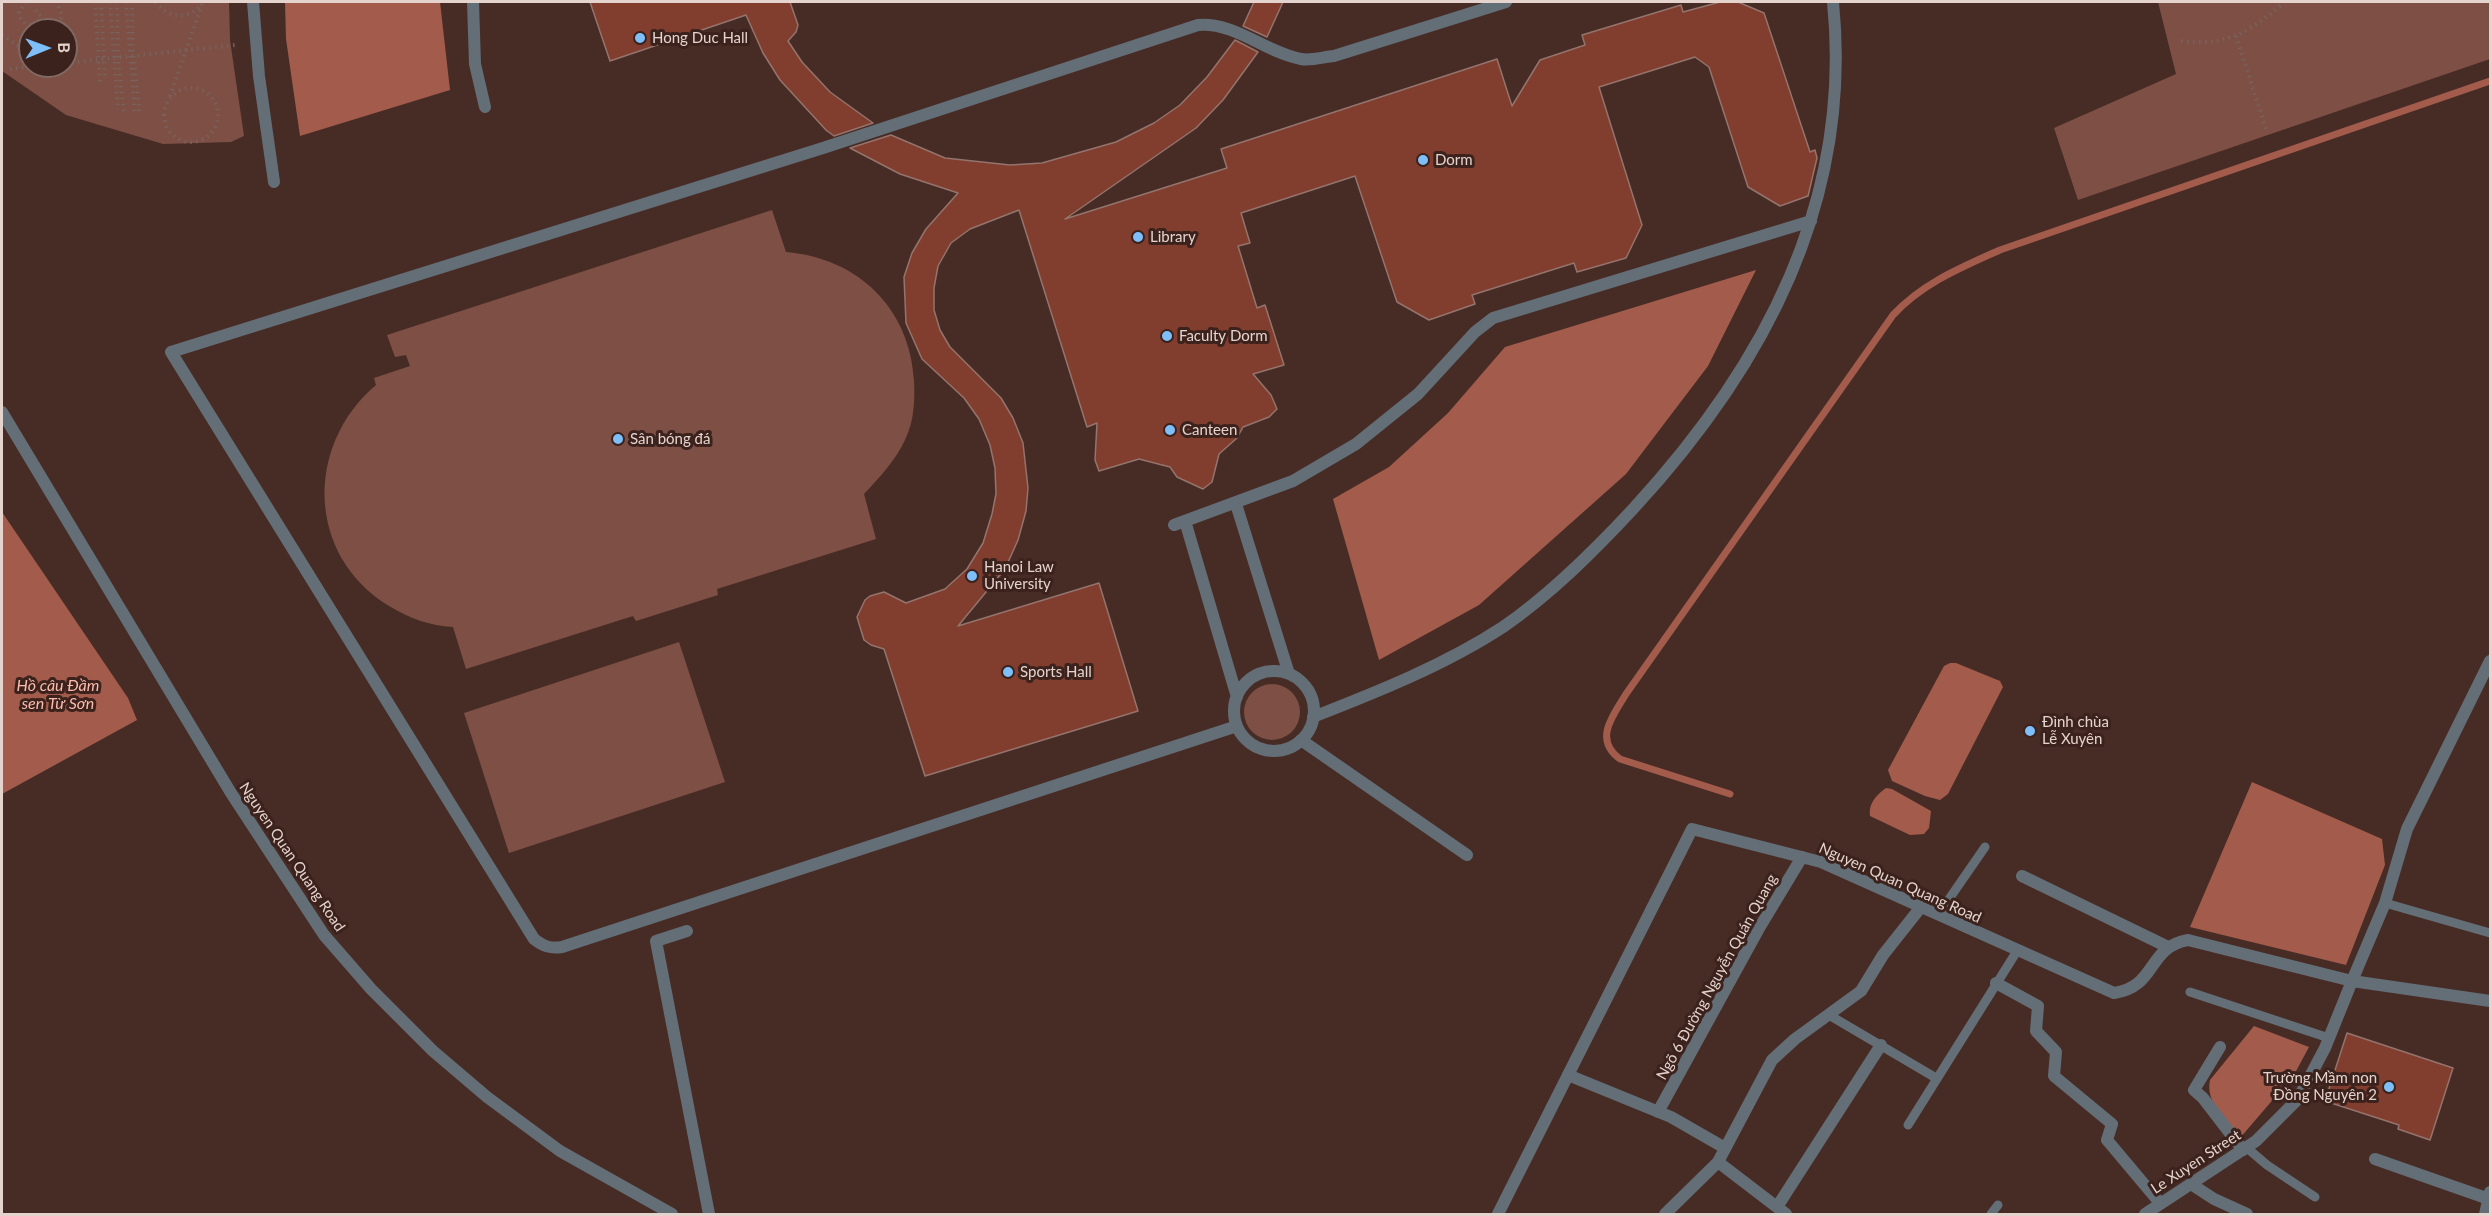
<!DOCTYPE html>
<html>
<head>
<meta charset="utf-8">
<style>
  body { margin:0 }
  #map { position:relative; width:2492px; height:1216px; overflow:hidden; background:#472c26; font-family:Lato,sans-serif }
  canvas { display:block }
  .frame { position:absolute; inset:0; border:3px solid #e5d3ce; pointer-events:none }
  .north { position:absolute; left:18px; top:18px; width:60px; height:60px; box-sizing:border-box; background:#3c221c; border:2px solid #806963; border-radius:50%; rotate:89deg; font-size:16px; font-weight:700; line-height:24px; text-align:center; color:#e5d3ce }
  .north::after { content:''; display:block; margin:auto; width:21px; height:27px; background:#7ebef9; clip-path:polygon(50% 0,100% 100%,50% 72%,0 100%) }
</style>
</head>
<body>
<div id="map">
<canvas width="2492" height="1216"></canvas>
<div class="frame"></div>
<div class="north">B</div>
</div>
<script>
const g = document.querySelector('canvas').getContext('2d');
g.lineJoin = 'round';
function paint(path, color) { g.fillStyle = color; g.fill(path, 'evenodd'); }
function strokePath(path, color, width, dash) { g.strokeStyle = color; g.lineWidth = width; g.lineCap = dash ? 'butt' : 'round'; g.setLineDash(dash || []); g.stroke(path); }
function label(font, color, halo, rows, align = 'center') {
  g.font = font + ' Lato,sans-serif'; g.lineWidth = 6; g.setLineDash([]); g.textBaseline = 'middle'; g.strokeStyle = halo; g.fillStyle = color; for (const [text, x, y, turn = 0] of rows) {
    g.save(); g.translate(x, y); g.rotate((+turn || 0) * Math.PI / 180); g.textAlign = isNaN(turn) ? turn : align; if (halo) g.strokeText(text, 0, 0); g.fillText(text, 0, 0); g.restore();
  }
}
const green = new Path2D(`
  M2 2H229L230 40 244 136 231 142 163 144 66 115 2 71ZM30 30H66V66H30Z
  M2158 2H2490V59L2078 200 2054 128 2176 74Z
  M772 210 786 252C858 258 910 308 914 381 915 401 914 422 905 440 895 461 880 477 864 494L876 539 717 589 718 595 636 621 633 616 466 669 453 627C430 626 409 618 389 606 306 555 305 445 376 385L374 378 410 366 406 355 395 357 387 335Z
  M679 642 725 782 509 853 464 713Z
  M1244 712a28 28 0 1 1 56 0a28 28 0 1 1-56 0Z`);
const water = new Path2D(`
  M285 2H440L450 90 300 136 286 39Z
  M1756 270 1708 366 1626 474 1479 605 1379 660 1333 499 1389 467 1448 413 1505 347Z
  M2 512 128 698 137 720 2 794Z
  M1950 663H1956L2000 681 2003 687 1948 794 1940 800 1925 796 1892 781 1888 770 1944 666Z
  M2252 782 2382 839 2385 865 2346 965 2190 927Z
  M1886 788 1892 789 1931 811 1929 828 1924 834 1910 835 1870 816C1868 804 1876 795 1886 788Z
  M2254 1026 2309 1047 2294 1075 2240 1138C2227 1121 2205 1103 2210 1080Z`);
const stream = new Path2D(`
  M1730 794 1620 759C1593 739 1613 716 1626 694L1893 315C1923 283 1960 268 2000 250L2490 81`);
const building = new Path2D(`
  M590 2H790L798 25 796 32 788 41 802 62 830 92 873 123 834 136 826 130 780 80 763 53 746 15 610 61Z
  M1254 2H1283L1267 37 1243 26Z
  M1720 2H1738L1764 13 1810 152 1815 150 1817 158 1808 196 1780 206 1748 187 1709 67 1695 57 1599 87 1642 225 1626 258 1577 272 1574 263 1472 295 1475 304 1429 320 1397 302 1355 176 1241 213 1250 243 1238 246 1257 308 1265 305 1284 365 1253 374 1271 395 1277 409 1269 417 1243 427 1237 438 1219 454 1212 482 1203 489 1177 477 1170 467 1139 459 1099 471 1095 460 1097 423 1087 427 1019 210 970 229 951 243 938 266 934 288V310L940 330 950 347 1001 398 1013 418 1023 443 1028 488 1026 511 1018 540 1005 569 958 626 1099 583 1138 711 925 776 884 649 871 645 864 640 857 617 865 600 870 596 884 592 906 603 945 589 967 569 983 543 992 514 996 494 995 468 990 445 979 419 964 398 922 359 906 323 904 277 912 253 926 229 958 193 900 174 850 148 891 135 945 158 1010 165 1042 163 1116 142 1154 123 1180 105 1207 77 1235 40 1258 52 1223 100 1196 128 1065 219 1227 168 1221 149 1497 59 1512 106 1540 60 1585 45 1582 35 1681 5 1683 12Z
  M2347 1033 2453 1068 2430 1140 2398 1129 2399 1125 2325 1101Z`);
const path = new Path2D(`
  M26 2 19 12 21 19 26 24 37 25 41 16 33 8
  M95 2 100 82
  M101 2 105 76
  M110 2 118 110
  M117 2 118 57 124 113
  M126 2 135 115
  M132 2 133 50 140 116
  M156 2C167 18 186 20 201 6
  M56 30 62 16 57 2
  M2 35 30 54
  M2236 36 2266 129
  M2181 41C2226 47 2252 31 2284 2
  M66 63 235 45
  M10 69 34 66
  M164 115a27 27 0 1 1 54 0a27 27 0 1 1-54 0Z
  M170 96 202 4`);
const service = new Path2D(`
  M2385 903 2490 933
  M1938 915 1985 847
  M2190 992 2329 1038
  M1829 1015 1936 1078
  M1908 1125 2017 951
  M2247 1148 2267 1165 2315 1197
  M1991 1214 1998 1205`);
const minor = new Path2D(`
  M253 2 259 76 274 182
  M473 2 475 64 485 107
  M1236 504 1289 674
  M1185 521 1237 697
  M1174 525 1293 481 1356 444 1418 394 1475 332 1493 318 1811 221
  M1234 711a40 40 0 1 1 80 0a40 40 0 1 1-80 0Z
  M1313 717C1377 692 1445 665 1503 627 1551 594 1594 551 1633 509 1765 366 1853 200 1833 2
  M1237 726 562 947C550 949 543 946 534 939L171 352 823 148 1198 25C1236 22 1264 52 1301 59 1311 61 1323 57 1334 56L1506 2
  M1301 740 1467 855
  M2022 876 2168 947
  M687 931 656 941 709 1214
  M2352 981 2385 903 2407 829 2490 661
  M1996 983 2038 1006 2036 1031 2056 1052 2054 1076 2112 1124 2107 1140 2160 1203
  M2220 1047 2194 1090 2203 1098 2243 1150
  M1568 1075 1671 1117 1725 1148
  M1658 1112 1758 930 1802 857
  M2375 1159 2489 1199
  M1718 1162 1786 1214
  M2191 1184 2214 1199 2247 1214
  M1777 1207 1881 1045
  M1665 1214 1718 1162 1772 1060 1795 1039 1861 991 1883 955 1921 907
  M2485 1214 2490 1192`);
const tertiary = new Path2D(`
  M2 412 231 793 324 935 371 989 433 1051 487 1097 560 1151 672 1214
  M1498 1214 1692 829 1821 862 2114 993C2157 987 2147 947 2188 940L2352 981 2490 1001
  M2145 1214 2256 1141 2298 1099 2325 1048 2352 981`);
const markers = [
  [640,38,6,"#7ebef9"],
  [1423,160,6,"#7ebef9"],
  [1138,237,6,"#7ebef9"],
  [1167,336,6,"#7ebef9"],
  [1170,430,6,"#7ebef9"],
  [618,439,6,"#7ebef9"],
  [972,576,6,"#7ebef9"],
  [1008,672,6,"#7ebef9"],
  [2030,731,6,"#7ebef9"],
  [2389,1087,6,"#7ebef9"]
];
const poiNames = [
  ["Hong Duc Hall",652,38],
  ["Dorm",1435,160],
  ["Library",1150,237],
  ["Faculty Dorm",1179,336],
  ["Canteen",1182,430],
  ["Sân bóng đá",630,439],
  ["Hanoi Law",984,567],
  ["University",984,584],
  ["Sports Hall",1020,672],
  ["Đình chùa",2042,722],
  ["Lễ Xuyên",2042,739],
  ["Trường Mầm non",2377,1078,"right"],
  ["Đồng Nguyên 2",2377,1095,"right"]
];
const streetNames = [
  ["Nguyen Quan Quang Road",292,857,56],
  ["Nguyen Quan Quang Road",1900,883,24],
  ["Ngõ 6 Đường Nguyễn Quán Quang",1717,977,-61],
  ["Le Xuyen Street",2196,1162,-33]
];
const waterNames = [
  ["Hồ câu Đầm",58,686],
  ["sen Từ Sơn",58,704]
];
paint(green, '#7e4f44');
paint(water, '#a35b4b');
strokePath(stream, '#a35b4b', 7);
paint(building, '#813d2e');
strokePath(building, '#94746c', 1.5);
strokePath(path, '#79615c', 4, [1.5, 4.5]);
strokePath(service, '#646e77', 9);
strokePath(minor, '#646e77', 12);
strokePath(tertiary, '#646e77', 12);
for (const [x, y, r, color] of markers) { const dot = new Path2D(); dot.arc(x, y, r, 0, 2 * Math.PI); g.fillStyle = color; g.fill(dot); strokePath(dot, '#3c221c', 2); }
label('15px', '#e5d3ce', '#3c221c', poiNames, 'left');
label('15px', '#e5d3ce', '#3c221c', streetNames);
label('italic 16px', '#fcbcad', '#3c221c', waterNames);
</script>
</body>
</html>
